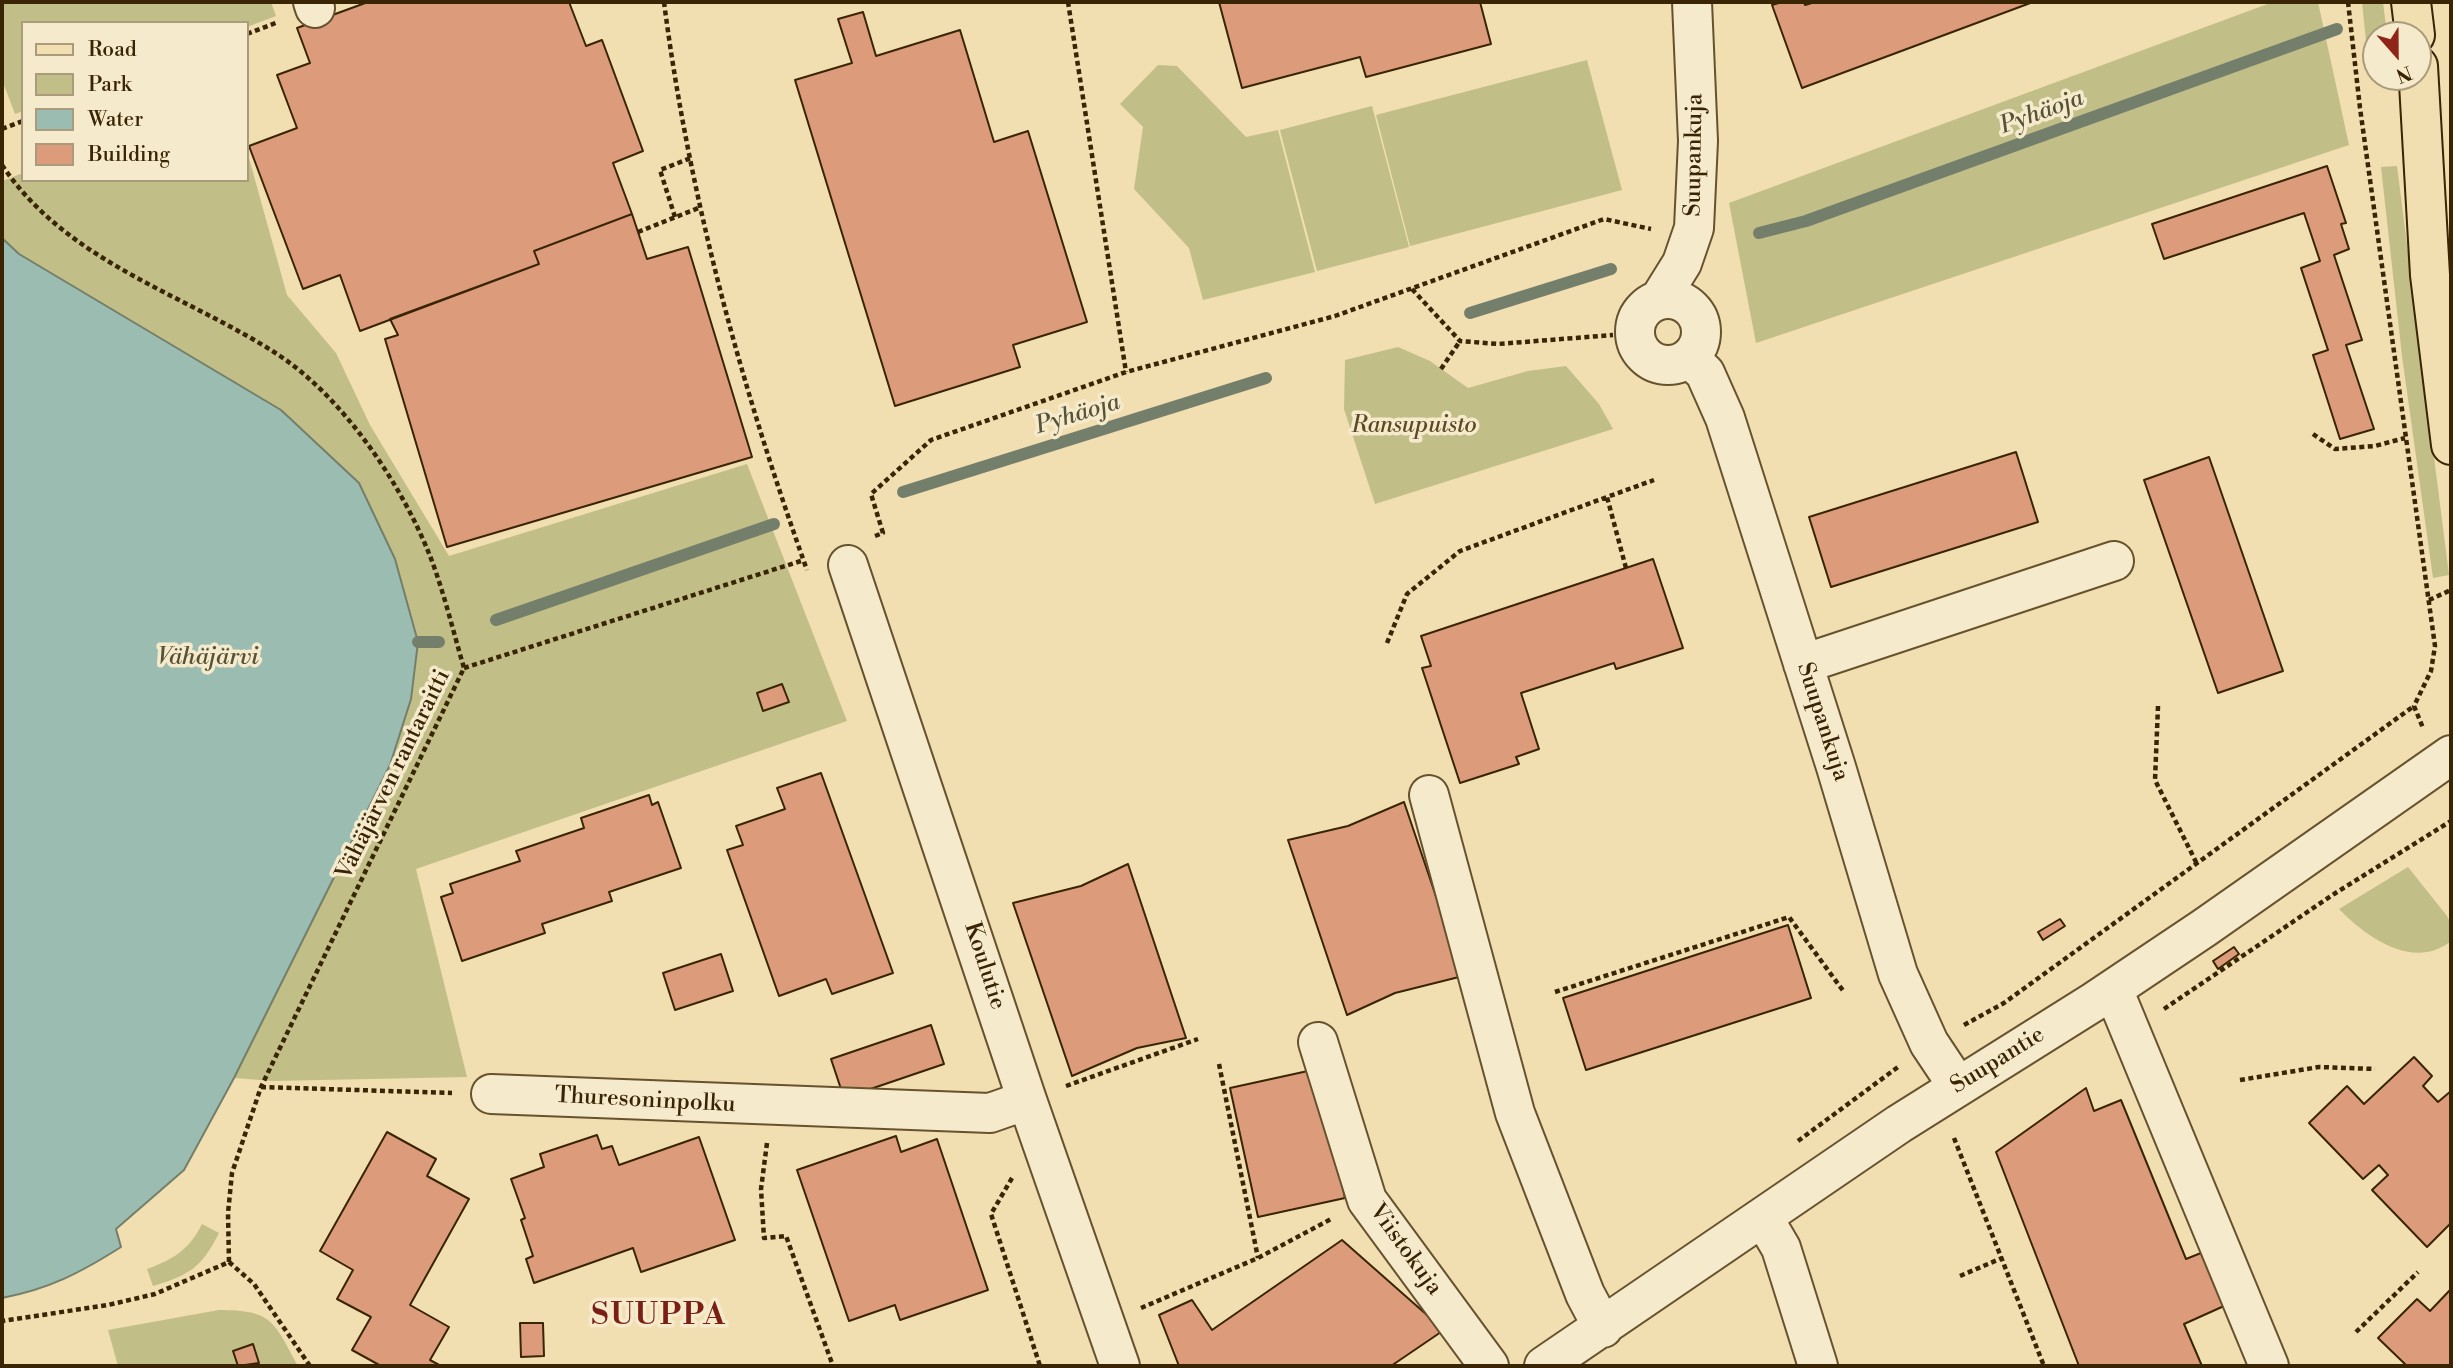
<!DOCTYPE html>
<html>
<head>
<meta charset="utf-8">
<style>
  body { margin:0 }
  #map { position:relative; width:2453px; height:1368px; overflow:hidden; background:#f1deb1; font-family:"Libre Bodoni",serif }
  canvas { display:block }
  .frame { position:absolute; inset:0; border:4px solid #392403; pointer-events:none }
  .legend { position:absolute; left:21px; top:21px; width:228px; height:161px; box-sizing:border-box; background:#f6eacc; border:2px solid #aa9b7c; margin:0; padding:9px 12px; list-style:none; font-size:21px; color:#392403 }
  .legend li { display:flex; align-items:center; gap:14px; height:35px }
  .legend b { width:35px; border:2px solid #aa9b7c }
  .north { position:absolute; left:2362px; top:21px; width:70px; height:70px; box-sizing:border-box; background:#f6eacc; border:2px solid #aa9b7c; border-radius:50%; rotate:159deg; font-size:19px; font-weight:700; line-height:28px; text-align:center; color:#392403 }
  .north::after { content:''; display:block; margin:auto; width:24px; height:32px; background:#8f2418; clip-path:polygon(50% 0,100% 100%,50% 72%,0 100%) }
</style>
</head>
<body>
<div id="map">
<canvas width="2453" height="1368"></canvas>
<div class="frame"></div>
<ul class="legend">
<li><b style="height:9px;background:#f1deb1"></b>Road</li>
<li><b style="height:19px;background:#c1bf87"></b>Park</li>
<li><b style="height:19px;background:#9bbcb0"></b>Water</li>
<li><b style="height:19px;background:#dc9c7c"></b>Building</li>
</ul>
<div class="north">N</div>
</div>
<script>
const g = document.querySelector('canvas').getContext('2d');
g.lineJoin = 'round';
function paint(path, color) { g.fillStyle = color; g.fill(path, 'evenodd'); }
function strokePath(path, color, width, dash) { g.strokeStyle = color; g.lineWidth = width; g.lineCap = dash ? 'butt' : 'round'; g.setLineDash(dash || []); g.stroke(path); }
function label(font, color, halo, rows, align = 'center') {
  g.font = font + ' "Libre Bodoni",serif'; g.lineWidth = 7; g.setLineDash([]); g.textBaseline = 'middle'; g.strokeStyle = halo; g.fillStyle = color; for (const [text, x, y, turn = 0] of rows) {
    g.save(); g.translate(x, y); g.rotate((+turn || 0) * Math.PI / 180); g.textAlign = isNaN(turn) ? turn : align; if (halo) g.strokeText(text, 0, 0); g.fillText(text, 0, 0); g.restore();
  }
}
const green = new Path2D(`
  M2 2H271L276 16 247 27V23H23V111L15 114 2 80Z
  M2273 2H2318L2349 145 1756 343 1729 203Z
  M2362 2H2383L2387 35H2376V71H2369Z
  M1587 60 1622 190 1410 246 1376 115Z
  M1158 65 1177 66 1246 137 1278 130 1315 272 1203 300 1189 248 1134 189 1143 127 1120 104Z
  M1372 106 1409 247 1317 271 1280 130Z
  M247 151 287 295 336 353 370 425 449 556 747 464 847 721 416 869 467 1077 273 1081 234 1078 398 744 281 410 19 254 2 238V181L23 173V180H247Z
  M2397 166 2449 575 2433 578 2402 356 2381 167Z
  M1398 347 1430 361 1468 388 1528 371 1566 366 1599 404 1613 429 1375 504 1344 409 1345 360Z
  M2408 867 2447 916 2451 924V941C2414 971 2366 937 2339 909Z
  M202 1224 219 1233C202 1267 190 1275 153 1286L147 1269C174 1259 189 1250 202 1224Z
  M219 1310C273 1310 274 1322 298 1366H118L108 1330Z`);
const water = new Path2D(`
  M2 238 19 254 281 410 359 483 395 559 418 642 411 699 390 765 234 1078 184 1170 116 1229 121 1247C80 1273 49 1289 2 1298Z`);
const stream = new Path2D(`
  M1759 233 1806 221 2337 29
  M1470 313 1611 269
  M903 492 1266 378
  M496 620 774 524
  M418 642H439`);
const building = new Path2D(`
  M368 2H569L586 46 602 40 643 151 613 163 632 214 534 251 539 264 360 331 340 275 303 289 249 146 297 128 277 75 310 63 297 28Z
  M1219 2H1480L1491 44 1366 77 1360 57 1242 88Z
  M1782 2H1804L1805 5 1815 2H2033L1802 88 1772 5Z
  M863 12 876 56 960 30 994 142 1028 131 1087 322 1013 345 1020 367 895 406 795 80 852 63 838 19Z
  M2327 166 2346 223 2341 224 2349 249 2334 255 2362 340 2346 345 2374 429 2340 439 2313 355 2328 350 2301 268 2320 261 2304 213 2164 259 2152 224Z
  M632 214 647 259 688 247 752 457 447 547 385 339 398 335 390 319 539 264 534 251Z
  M2016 452 2038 522 1831 587 1809 517Z
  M2209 457 2283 671 2218 693 2144 480Z
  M1653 559 1683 648 1616 669 1614 663 1521 693 1539 749 1516 757 1519 764 1460 783 1422 668 1431 666 1421 636Z
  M782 684 789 702 763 711 757 693Z
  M821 773 893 973 832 994 826 979 779 996 727 850 743 845 736 826 785 809 777 788Z
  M649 795 652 805 658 802 681 868 609 892 612 901 542 924 545 933 462 961 441 897 453 893 450 884 520 861 516 851 584 828 581 818Z
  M1404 802 1463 976 1395 993 1347 1015 1288 840 1348 826Z
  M1128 864 1186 1038 1137 1048 1072 1076 1013 903 1081 886Z
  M2060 919 2065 926 2043 940 2038 932Z
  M1788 925 1811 998 1586 1070 1563 998Z
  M2234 947 2239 954 2218 969 2213 961Z
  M721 954 733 991 675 1010 663 973Z
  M931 1025 944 1064 844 1098 831 1059Z
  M2414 1057 2432 1076 2423 1086 2438 1102 2451 1091V1223L2427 1247 2372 1190 2388 1175 2379 1165 2363 1179 2309 1123 2347 1086 2364 1104Z
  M1317 1069 1345 1198 1258 1217 1230 1088Z
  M2086 1088 2094 1111 2121 1100 2186 1259 2201 1253 2224 1306 2184 1324 2202 1366H2079L1996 1152Z
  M387 1132 436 1159 427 1176 469 1199 410 1305 449 1327 430 1360 441 1366H381L352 1350 371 1317 337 1299 353 1270 320 1251Z
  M597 1135 602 1149 612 1146 619 1165 699 1137 735 1240 641 1272 633 1248 534 1283 526 1259 533 1256 521 1220 525 1218 511 1179 544 1167 540 1154Z
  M896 1136 901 1152 937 1139 988 1290 900 1320 895 1305 849 1321 797 1170Z
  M1342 1240 1444 1330 1391 1366H1179L1159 1315 1192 1300 1212 1330Z
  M2451 1289V1366H2407L2378 1338 2417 1299 2430 1311Z
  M520 1323H543L544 1356 521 1357Z
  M253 1344 259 1363 238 1366 233 1351Z`);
const path = new Path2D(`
  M664 2C689 196 741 386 807 570
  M1068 2 1126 372
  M2348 2 2360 108 2435 646 2431 671 2414 706 2423 728
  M247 34 278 22
  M2 129 23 121
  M2 165C66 261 181 293 274 352 342 395 401 483 430 556 444 592 453 631 464 668L261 1087 232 1173 228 1213 229 1262 155 1294 108 1305 2 1321
  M675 217 660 170 691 158
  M638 232 701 207
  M1412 289 1460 341 1498 344 1613 335
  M1441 369 1460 341
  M2313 434 2335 449 2375 446 2405 438
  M875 536 883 533 871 494 931 440 1126 372 1335 316 1604 219 1651 229
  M1626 568 1607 497 1654 480
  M2429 600 2451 590
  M1387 643 1407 594 1460 551 1607 497
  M464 668 804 560
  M2158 706 2155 780 2197 864
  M1555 992 1789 917 1844 992
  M2164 1009 2334 894 2451 821
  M1964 1025 2004 1003 2414 706
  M1219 1064 1258 1258
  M2240 1080 2319 1067 2375 1069
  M1066 1086 1198 1039
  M261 1087 452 1093
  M1954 1138 2044 1366
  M1798 1141 1898 1067
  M767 1143 761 1189 764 1238 786 1236 833 1366
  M1012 1178 991 1214 1040 1366
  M229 1262 254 1284 310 1366
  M1960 1276 2002 1258
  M1141 1308 1258 1258 1333 1218
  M2356 1332 2418 1272`);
const minor = new Path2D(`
  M313 2 315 8
  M1635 332a33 33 0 1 1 66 0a33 33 0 1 1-66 0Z
  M1659 300 1682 263 1694 228 1698 141 1692 2
  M1689 358 1705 373 1725 418 1836 767 1898 974 1929 1043 1957 1085
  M848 565 1027 1100 1120 1366
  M1803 664 2114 561
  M1429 795 1515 1113 1585 1294 1603 1328
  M2113 989 2269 1366
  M1318 1042 1367 1200 1489 1366
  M491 1094 990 1113 1027 1100
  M1764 1219 1781 1248 1818 1366
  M1544 1366 1899 1124 2095 1001 2204 928 2451 755`);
const major = new Path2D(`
  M2411 2 2415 35
  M2418 66 2430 275 2451 445`);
const streetNames = [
  ["Suupankuja",1695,155,-89],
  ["Suupankuja",1822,722,72],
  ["Vähäjärven rantaraitti",394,775,-64],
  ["Koulutie",984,966,72],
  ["Suupantie",1998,1061,-32],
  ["Thuresoninpolku",645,1101,3],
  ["Viistokuja",1405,1250,54]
];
const parkNames = [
  ["Ransupuisto",1414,426]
];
const waterNames = [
  ["Pyhäoja",2042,113,-20],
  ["Pyhäoja",1078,415,-17],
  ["Vähäjärvi",208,658]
];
const districtNames = [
  ["SUUPPA",659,1317]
];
paint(green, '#c1bf87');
paint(water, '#9bbcb0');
strokePath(water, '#747f6b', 2);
strokePath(stream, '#747f6b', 12);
paint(building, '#dc9c7c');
strokePath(building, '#392403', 2);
strokePath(minor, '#67522e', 42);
strokePath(major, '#392403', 42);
strokePath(path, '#392403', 4.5, [5, 3.5]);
strokePath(minor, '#f6eacc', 38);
strokePath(major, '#f1deb1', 38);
label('23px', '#392403', '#f6eacc', streetNames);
label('italic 23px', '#5b4b24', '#f6eacc', parkNames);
label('italic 24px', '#565237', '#f6eacc', waterNames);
g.letterSpacing = '2px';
label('bold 30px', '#7a1f14', '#f6eacc', districtNames);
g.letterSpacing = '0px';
</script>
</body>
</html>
